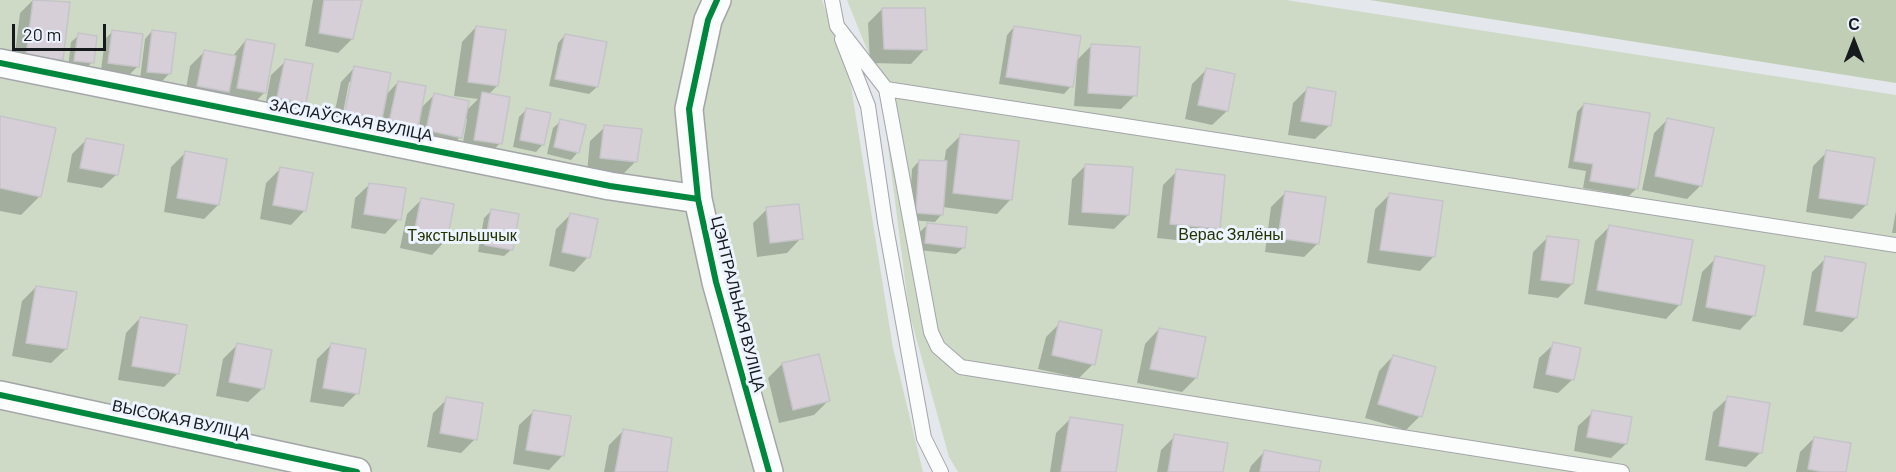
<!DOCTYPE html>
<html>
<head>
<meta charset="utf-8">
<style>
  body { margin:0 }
  #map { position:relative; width:1896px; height:472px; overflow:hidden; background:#e4e8ed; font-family:Barlow,sans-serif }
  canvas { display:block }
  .north { position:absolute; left:1824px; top:12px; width:60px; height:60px; -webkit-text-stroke:4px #edf4ff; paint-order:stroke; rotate:0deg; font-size:16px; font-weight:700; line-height:24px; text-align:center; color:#171a1d }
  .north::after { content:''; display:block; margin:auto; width:21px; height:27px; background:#171a1d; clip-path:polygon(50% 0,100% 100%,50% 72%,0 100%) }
  .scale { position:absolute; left:12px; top:24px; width:94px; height:27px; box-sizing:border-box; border:3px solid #171a1d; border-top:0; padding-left:8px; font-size:18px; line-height:21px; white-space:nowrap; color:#171a1d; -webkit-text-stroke:4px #edf4ff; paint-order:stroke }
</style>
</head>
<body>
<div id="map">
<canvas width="1896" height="472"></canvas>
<div class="north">С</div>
<div class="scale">20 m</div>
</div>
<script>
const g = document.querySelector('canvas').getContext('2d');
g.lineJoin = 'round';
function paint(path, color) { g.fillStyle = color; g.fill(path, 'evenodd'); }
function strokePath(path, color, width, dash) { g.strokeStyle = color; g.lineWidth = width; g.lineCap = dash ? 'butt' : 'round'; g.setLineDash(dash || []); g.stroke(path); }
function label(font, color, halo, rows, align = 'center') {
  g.font = font + ' Barlow,sans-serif'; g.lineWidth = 6; g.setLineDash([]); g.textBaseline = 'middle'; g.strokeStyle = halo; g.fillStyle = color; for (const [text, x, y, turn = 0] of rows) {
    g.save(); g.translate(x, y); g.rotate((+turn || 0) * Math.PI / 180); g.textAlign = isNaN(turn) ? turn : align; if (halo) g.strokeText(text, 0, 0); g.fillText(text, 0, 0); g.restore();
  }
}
const green = new Path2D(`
  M0 0H822L850 80 893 348 923 472H0Z
  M847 0H1286L1896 95V472H958L949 457 909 312 880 82Z`);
const forest = new Path2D(`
  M1370 0H1896V83Z`);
const shadow = new Path2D(`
  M33 0 68 3 61 59 47 74 13 70 20 13Z
  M313 0H360L352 39 338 53 305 46Z
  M882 9 925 49 911 64 870 63 868 23Z
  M476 27 497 86 488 95 500 143 486 158 461 154 467 119H464L460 137 446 151 412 144 415 133 401 146 375 141 379 119 366 132 332 125 341 82 355 67 385 96 398 82 420 109 434 95 466 111 478 99 454 96 462 42ZM349 82H352L345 118H342Z
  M1014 27 1075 62 1091 46 1135 95 1121 109 1074 106 1077 66H1074L1071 86 1064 94 999 84 1007 35Z
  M152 31 169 74 162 81 140 79 145 39Z
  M112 32 138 66 130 74 101 70 105 39Z
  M79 35 92 62 85 70 68 68 71 42Z
  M565 35 597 87 589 94 549 86 558 43Z
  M246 40 264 93 250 107 184 100 190 66 204 52 232 57Z
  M286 61 305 103 290 117 264 112 271 75Z
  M1206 70 1227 111 1212 125 1185 119 1192 84Z
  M1307 89 1330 125 1315 139 1288 135 1293 103Z
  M1584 104 1637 188 1629 196 1583 188 1586 171 1568 168 1577 112Z
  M527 109 543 144 536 152 513 147 519 117Z
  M0 118 40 196 21 215 0 211Z
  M1668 119 1701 185 1687 199 1642 190 1654 133Z
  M561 121 578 152 571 160 547 154 553 128Z
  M605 127 636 161 622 175 587 172 590 141Z
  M960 136 1011 199 997 214 942 207V214L935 222 909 220 912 169 919 161 944 163 946 150Z
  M86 140 117 174 102 188 67 182 72 154Z
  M1827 152 1866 205 1852 219 1806 212 1813 166Z
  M185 153 218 205 204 219 164 212 171 167Z
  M1086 165 1128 215 1114 229 1068 225 1072 179Z
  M280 169 305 210 291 225 260 219 266 183Z
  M1177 171 1218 228 1204 243 1157 238 1163 185Z
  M370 184 399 219 385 234 351 228 355 198Z
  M1285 193 1318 243 1304 257 1265 252 1271 207Z
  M1389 195 1434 256 1420 271 1367 263 1375 209Z
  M422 199 446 240 432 255 400 248 407 214Z
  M767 209 801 238 787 253 757 257 753 223Z
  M491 211 512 249 504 256 478 252 484 218Z
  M1896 211V233H1892Z
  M570 215 588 257 574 272 549 266 556 229Z
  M928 224 964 247 956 254 918 250 920 232Z
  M1609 227 1680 304 1666 319 1584 304 1595 241Z
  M1548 237 1572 284 1558 298 1528 294 1533 252Z
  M1716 258 1754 315 1740 330 1692 321 1702 272Z
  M1826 258 1856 318 1842 332 1803 325 1812 272Z
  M36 287 66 349 51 363 12 356 22 301Z
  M140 318 178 373 164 387 118 380 126 333Z
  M1060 323 1093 364 1079 378 1038 369 1046 337Z
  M1159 329 1196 378 1182 392 1137 383 1145 344Z
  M1554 344 1573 379 1558 393 1533 388 1539 358Z
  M237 345 263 388 248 402 216 396 223 359Z
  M331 345 357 393 343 407 310 402 317 359Z
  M1393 356 1420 416 1406 430 1365 418 1379 371Z
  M782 364 828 401 814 415 779 423 768 378Z
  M1728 398 1768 405 1760 453 1746 467 1705 460 1713 412Z
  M447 399 475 439 461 453 427 447 433 413Z
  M534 411 563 455 549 470 513 464 519 425Z
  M1593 412 1630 418 1626 444 1611 458 1574 451 1578 426Z
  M1070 419 1114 472H1050L1056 433Z
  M623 431 665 472H604L609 445Z
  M1175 436 1221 472H1157L1161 450Z
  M1814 438 1844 472H1796L1800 452Z
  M1265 451 1318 472H1249L1251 466Z`);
const building = new Path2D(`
  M33 0 70 2 63 60 26 56Z
  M324 0H362L353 39 319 33Z
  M882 8H925L927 50 884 49Z
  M476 26 506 30 498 86 468 82Z
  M1014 26 1081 36 1073 87 1006 77Z
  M112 30 143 34 139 67 108 63Z
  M152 30 176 33 171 74 147 72Z
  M78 33 97 36 94 63 74 61Z
  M565 34 607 42 598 87 555 79Z
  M246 39 275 44 266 93 237 88Z
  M1091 44 1140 47 1137 96 1088 93Z
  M204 50 236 56 229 92 197 86Z
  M285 59 313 64 306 103 277 98Z
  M354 66 391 73 382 119 345 111Z
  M1206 68 1235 74 1228 111 1198 105Z
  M398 81 426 86 417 133 388 127Z
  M1307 87 1336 92 1331 126 1301 121Z
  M482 92 510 97 502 144 474 140Z
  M434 93 469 101 462 138 426 130Z
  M1584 103 1650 113 1638 189 1590 181 1593 164 1574 161Z
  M526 108 551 113 544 145 520 140Z
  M0 116 56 128 41 197 0 188Z
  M1667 118 1714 128 1702 186 1655 176Z
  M560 119 586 125 579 153 554 147Z
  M604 125 642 129 637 162 600 158Z
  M960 134 1019 141 1012 200 953 193Z
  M86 138 124 145 118 175 80 168Z
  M1826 150 1875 158 1867 205 1819 198Z
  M185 151 227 159 219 205 177 198Z
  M919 160 947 161 943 215 916 213Z
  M1085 164 1133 167 1129 215 1082 212Z
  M280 167 313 173 306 211 273 205Z
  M1176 169 1225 175 1220 229 1170 224Z
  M369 183 406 188 401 220 364 214Z
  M1285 191 1326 197 1319 244 1278 238Z
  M1389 193 1443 201 1435 257 1380 250Z
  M421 198 454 204 447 241 414 234Z
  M799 204 803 239 770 243 766 207Z
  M491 209 519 214 513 250 485 245Z
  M570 213 598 219 590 258 562 252Z
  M927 223 967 227 965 248 925 243Z
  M1609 225 1693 240 1681 305 1597 290Z
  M1547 236 1579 240 1573 284 1541 280Z
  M1715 256 1765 266 1755 316 1706 307Z
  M1825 256 1866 263 1857 318 1816 311Z
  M36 286 77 292 67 349 26 343Z
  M140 317 187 325 179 374 132 366Z
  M1059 321 1102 330 1095 365 1052 355Z
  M1159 328 1206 337 1197 378 1150 369Z
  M1553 342 1581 348 1574 380 1546 374Z
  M237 343 272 350 264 389 229 382Z
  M331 343 366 349 359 394 323 388Z
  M819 354 830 401 793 410 782 363Z
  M1393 355 1436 367 1422 417 1378 404Z
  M1727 396 1770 403 1762 453 1719 446Z
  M446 397 483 403 477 440 440 433Z
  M533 410 571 416 564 456 526 450Z
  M1592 410 1632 417 1627 444 1587 437Z
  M1070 417 1123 425 1116 472H1061Z
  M623 429 672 438 667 472H615Z
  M1174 434 1228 443 1223 472H1168Z
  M1814 437 1851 443 1846 472H1823L1808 469Z
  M1264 450 1321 461 1319 472H1260Z`);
const service = new Path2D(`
  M832 0 837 26 886 89 931 332 938 347 961 367 1622 472
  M842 39 868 106 885 222 924 438 941 472
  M886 89 1896 245`);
const minor = new Path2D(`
  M717 0 708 20 689 109 698 199 716 282 769 472
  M0 63 610 186 698 199
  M0 395 357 472`);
const cycleway = new Path2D(`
  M717 0 708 20 689 109 698 199 716 282 769 472
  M0 63 610 186 698 199
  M0 395 357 472`);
const streetNames = [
  ["ЗАСЛАЎСКАЯ ВУЛІЦА",351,120,11],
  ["ЦЭНТРАЛЬНАЯ ВУЛІЦА",738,304,76],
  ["ВЫСОКАЯ ВУЛІЦА",181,420,12]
];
const parkNames = [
  ["Верас Зялёны",1231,235],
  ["Тэкстыльшчык",462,236]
];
paint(green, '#cedac6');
paint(forest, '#c0ceb6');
paint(shadow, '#0003');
paint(building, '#d7cfd7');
strokePath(building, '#c5c5c9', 1.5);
strokePath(service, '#a3a5a9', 16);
strokePath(minor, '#a3a5a9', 30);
strokePath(service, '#fbfcfc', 14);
strokePath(minor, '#fbfcfc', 27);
strokePath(cycleway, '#00873e', 6);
label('16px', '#171a1d', '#edf4ff', streetNames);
label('16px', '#213300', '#edf4ff', parkNames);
</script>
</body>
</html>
